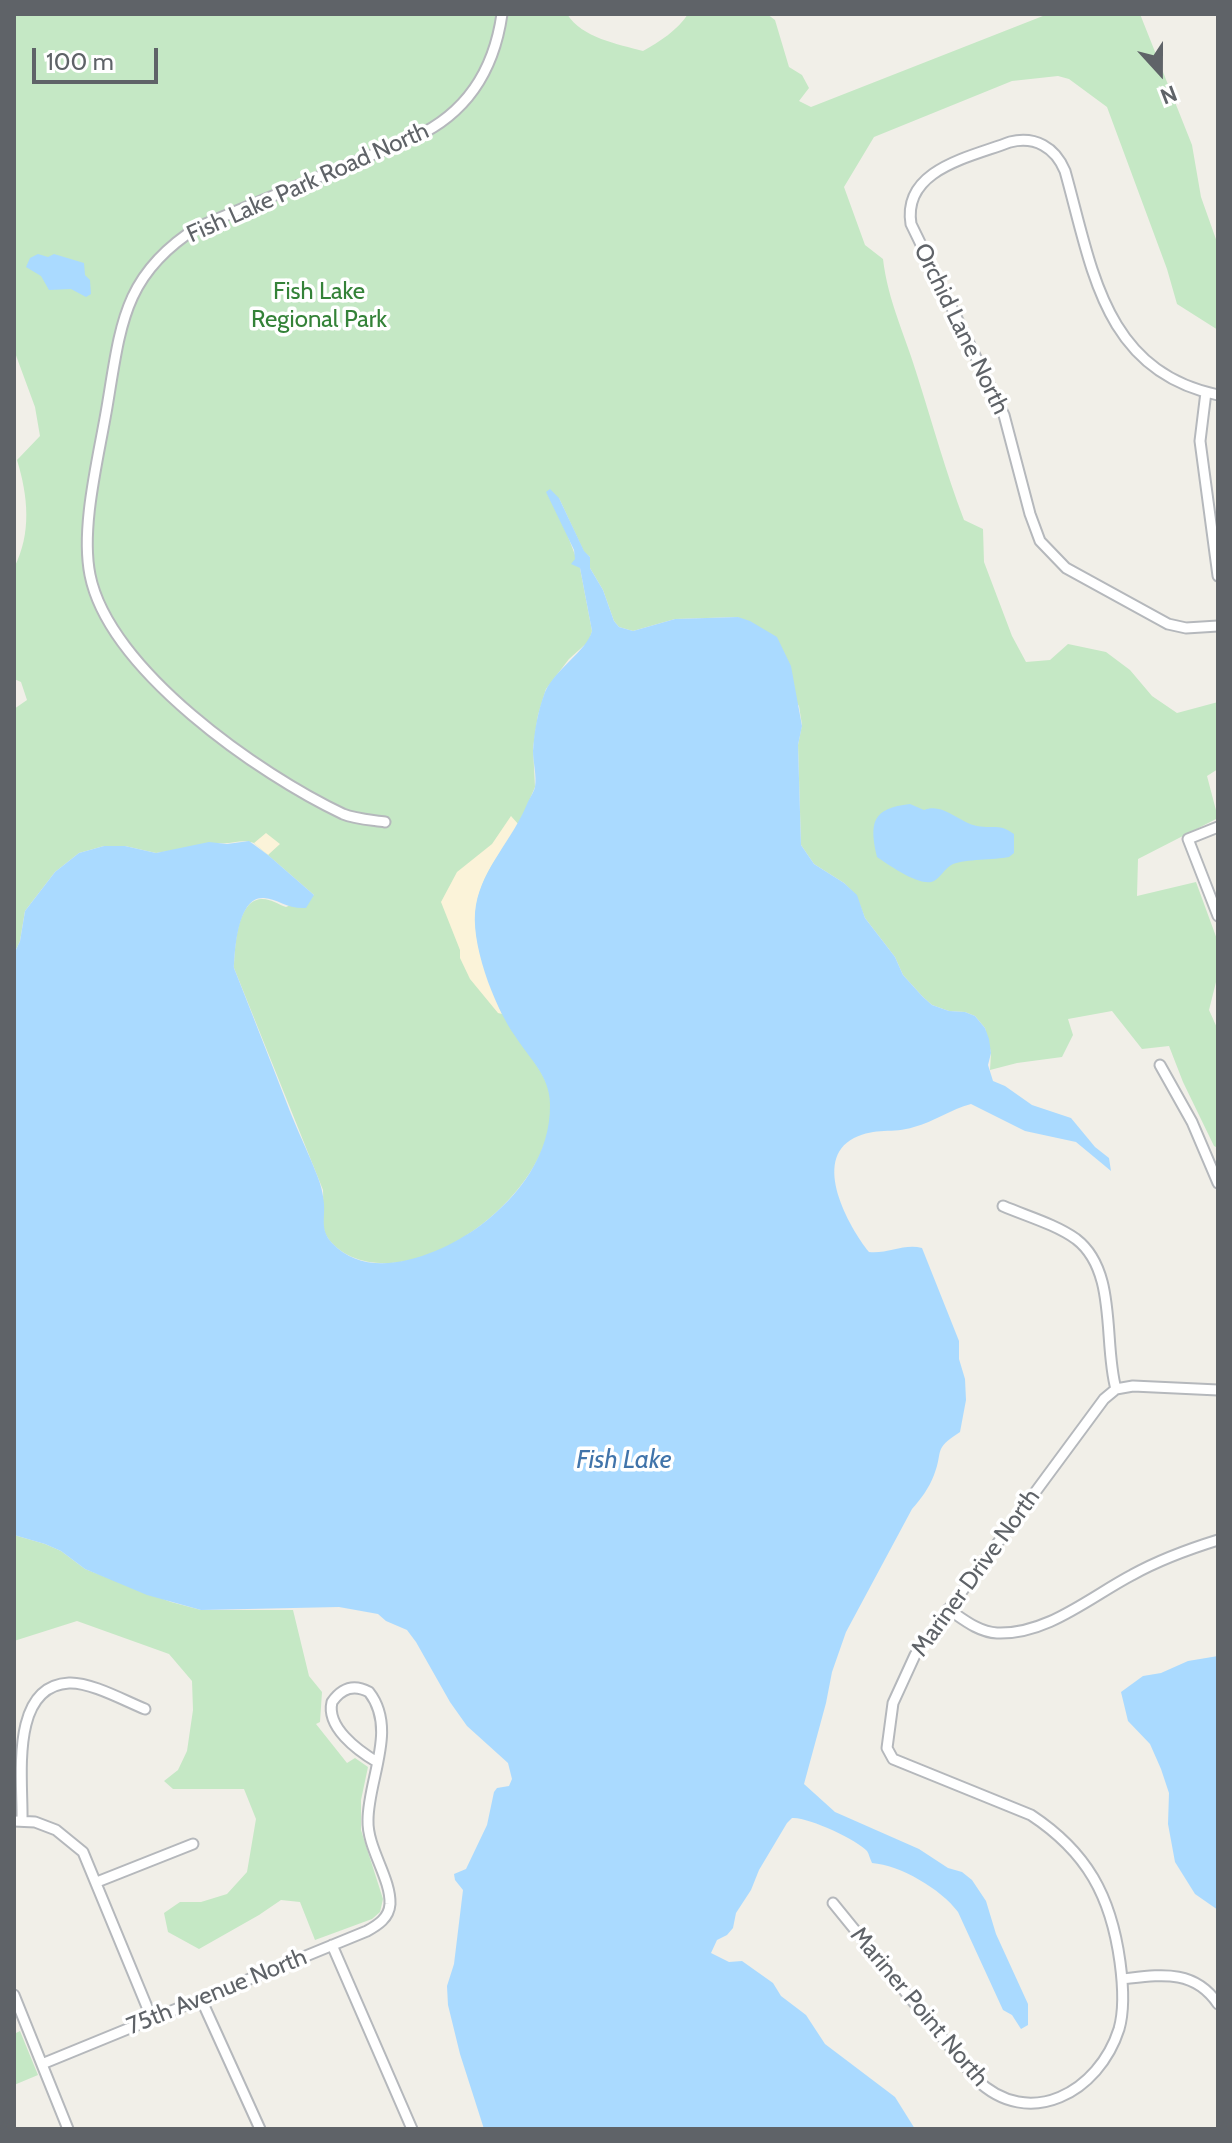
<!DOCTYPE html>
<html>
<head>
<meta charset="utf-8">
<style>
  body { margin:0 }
  #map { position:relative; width:1232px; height:2143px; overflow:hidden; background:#f1efe8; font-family:Cabin,sans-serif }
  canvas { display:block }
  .frame { position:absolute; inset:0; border:16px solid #5f6368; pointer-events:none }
  .north { position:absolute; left:1120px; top:32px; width:80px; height:80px; -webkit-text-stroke:6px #fff; paint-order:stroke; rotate:159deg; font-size:22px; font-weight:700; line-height:32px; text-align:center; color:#5f6368 }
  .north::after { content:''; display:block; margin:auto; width:28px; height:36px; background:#5f6368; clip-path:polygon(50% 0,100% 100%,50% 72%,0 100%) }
  .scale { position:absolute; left:32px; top:48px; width:126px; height:36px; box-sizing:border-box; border:4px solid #5f6368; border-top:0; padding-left:10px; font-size:24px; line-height:28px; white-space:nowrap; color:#5f6368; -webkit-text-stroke:6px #fff; paint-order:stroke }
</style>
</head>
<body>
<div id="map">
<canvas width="1232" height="2143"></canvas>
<div class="frame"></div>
<div class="north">N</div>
<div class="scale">100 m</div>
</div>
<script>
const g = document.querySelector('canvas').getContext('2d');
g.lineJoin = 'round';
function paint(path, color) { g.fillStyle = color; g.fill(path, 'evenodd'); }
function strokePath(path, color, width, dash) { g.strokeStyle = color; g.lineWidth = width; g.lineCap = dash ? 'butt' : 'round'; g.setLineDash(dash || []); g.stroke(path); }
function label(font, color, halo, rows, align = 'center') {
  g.font = font + ' Cabin,sans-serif'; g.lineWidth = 7; g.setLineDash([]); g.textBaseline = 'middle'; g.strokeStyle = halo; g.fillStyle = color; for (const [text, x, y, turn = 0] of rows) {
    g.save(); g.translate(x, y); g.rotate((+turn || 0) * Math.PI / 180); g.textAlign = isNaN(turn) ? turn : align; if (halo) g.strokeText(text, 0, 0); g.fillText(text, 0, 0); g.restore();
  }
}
const green = new Path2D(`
  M14 14H567C582 38 618 44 643 51 659 42 678 30 688 14H767L775 20 789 67 802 75 809 88 799 101 811 107 1048 14H1140L1192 145 1201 197 1218 245V330L1177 304 1167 269 1107 107 1069 79 1058 76 1012 81 874 137 844 187 865 245 883 259C888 302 906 337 918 378 933 425 946 473 964 520L983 529 984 562 1012 636 1026 662 1050 660 1068 644 1106 652 1130 670 1152 696 1177 713 1218 702V769L1207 776 1218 818 1138 859 1137 896 1196 882 1218 942V974L1209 1010 1218 1030V1148L1214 1146 1183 1082 1169 1046 1142 1049 1112 1011 1068 1019 1073 1035 1062 1057 1017 1063 990 1070 991 1053 985 1028 975 1016 965 1012 949 1011 932 1005 923 997 903 975 895 957 865 918 856 895 844 883 814 864 801 845 798 745 802 725 799 706 738 617 675 619 633 631 619 627 614 621 603 590 590 568V557L584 552 559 498 564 526 580 568 592 631 589 641 569 659 546 689 538 715 533 748 535 787 519 825 533 1060C540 1070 547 1081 550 1093 567 1179 432 1291 352 1257 341 1252 330 1244 325 1233 320 1220 324 1204 323 1190L234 968C235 950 236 901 261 899 269 898 278 904 286 907L314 895 254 843C242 838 231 845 219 843L156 853 125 846H104L79 853 55 872 25 911 20 941 14 954V709L27 700 21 682 14 679V568C32 533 28 496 17 460L40 436 35 407 14 350Z
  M14 1535 45 1544 61 1551 85 1569 171 1602 201 1610H293L309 1676 322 1692 320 1722 316 1724 347 1763 355 1758 368 1767 361 1800V1830L383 1899 380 1912 372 1919 315 1940 300 1902 281 1900 259 1915 199 1949 168 1932 164 1913 180 1902H201L227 1894 247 1872 256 1819 244 1789H173L164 1781 178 1770 187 1751 193 1710 192 1681 169 1654 77 1621 14 1641Z
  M20 2031 38 2075 14 2085V2034Z`);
const sand = new Path2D(`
  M511 816 519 825C506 845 489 865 481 888 465 929 487 976 502 1014L498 1013 470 979 460 958V950L441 902 457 872 492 844Z
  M266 833 280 844 268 855 254 843Z`);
const water = new Path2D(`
  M38 254 48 257 54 254 84 263 85 275 90 280 91 294 86 297 71 289 49 290 41 276 26 267 30 258Z
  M550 489 559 498 584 551 590 557V568L603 590 614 621 619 627 633 631 675 619 738 617 750 621 777 637 791 666 802 726 798 745 801 845 814 864 844 883 857 895 865 918 895 957 903 975 923 997 932 1005 949 1011 965 1012 975 1016 985 1028 989 1039 991 1053 988 1065 993 1081 1005 1086 1032 1105 1071 1118 1095 1147 1109 1158 1111 1171 1076 1142 1025 1131 971 1104C951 1109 934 1122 914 1127 892 1134 876 1127 854 1138 811 1160 849 1227 869 1252 888 1254 905 1243 922 1248L959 1341V1359L965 1379 966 1400 960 1432C932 1450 944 1450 934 1475 929 1488 921 1499 912 1509L846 1632 832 1672 826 1703 804 1784 835 1812 919 1849 948 1868 962 1872 972 1880 986 1901 996 1934 1028 2004V2025L1021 2029 1012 2015 1003 2010 958 1912C941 1889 900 1865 872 1863 870 1859 869 1854 867 1851 858 1840 806 1816 792 1818L787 1823 759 1870 751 1890 736 1913 733 1928 727 1935 717 1940 711 1953 729 1962 742 1961 773 1983 781 1996 806 2015 825 2044 895 2097 915 2129H484L460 2054 448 2005 447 1986 454 1964 463 1890 455 1880 454 1874 466 1869 487 1825 494 1792 497 1788 509 1786 512 1779 508 1763 467 1726 450 1702 416 1642 407 1630 386 1621 378 1614 339 1607 201 1610 147 1595 85 1569 61 1551 45 1544 14 1535V954L20 941 25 911 55 872 79 853 104 846H125L156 853 209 842 227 844 249 841 268 855 314 895 306 908C287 909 278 899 264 898 237 896 235 951 234 968 253 1016 272 1065 291 1114 299 1134 309 1154 317 1175 321 1185 323 1193 324 1204 325 1219 320 1230 332 1243 371 1285 443 1253 481 1225 519 1196 551 1154 550 1104 550 1076 529 1058 515 1036 494 1006 469 941 476 905 483 867 513 839 527 804 529 799 534 792 535 787 537 776 533 762 533 751 534 732 538 710 545 692 555 669 586 652 592 631L580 568 571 564 575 559 574 550 546 492Z
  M910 804 924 810C942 802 959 822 977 826 994 829 999 823 1014 834V853L1009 857C994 860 966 859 953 864 945 868 941 877 934 881 921 888 889 865 877 857 869 823 872 808 910 804Z
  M1218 1656V1910L1195 1894 1175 1862 1168 1824 1169 1793 1161 1769 1150 1744 1128 1721 1121 1692 1143 1676 1161 1673 1188 1661Z`);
const minor = new Path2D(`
  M1206 392 1200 441 1218 576
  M1218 395C1103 371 1092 267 1065 171 1055 147 1035 136 1010 142 971 157 902 169 911 224L1004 415 1030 514 1040 541 1066 568 1168 624 1186 628 1218 626
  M385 822C372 820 355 819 343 814 260 775 109 670 90 575 80 525 100 452 108 401 121 322 125 273 198 227L415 137C467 113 494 70 502 14
  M1218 827 1188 839 1218 916
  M1160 1065 1192 1122 1218 1183
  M1116 1389 1133 1386 1218 1390
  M948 1609C963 1619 978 1632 997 1633 1047 1635 1090 1597 1132 1575 1159 1560 1189 1549 1218 1540
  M22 1820C23 1780 9 1686 69 1683 91 1682 125 1701 145 1709
  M14 1821 35 1822 56 1830 83 1852 152 2019
  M97 1882 193 1844
  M833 1903 976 2079C1029 2131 1099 2092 1119 2029 1125 2008 1123 1984 1120 1962 1111 1896 1087 1852 1031 1815L893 1759 887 1748 893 1703 915 1655 1104 1399 1116 1389C1103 1343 1118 1271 1076 1239 1055 1224 1026 1216 1003 1206
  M332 1945 412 2129
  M1122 1979C1159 1975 1194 1968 1218 2004
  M14 1995 68 2129
  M201 1999 260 2129
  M42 2064 367 1931C378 1925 389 1918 390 1904 391 1878 367 1848 368 1820 368 1779 398 1729 369 1692 354 1684 342 1688 332 1702 326 1727 357 1750 377 1762`);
const streetNames = [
  ["Fish Lake Park Road North",308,183,-24],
  ["Orchid Lane North",961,329,64],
  ["Mariner Drive North",976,1573,-54],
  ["75th Avenue North",217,1992,-22],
  ["Mariner Point North",919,2007,50]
];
const parkNames = [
  ["Fish Lake",319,292],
  ["Regional Park",319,320]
];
const waterNames = [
  ["Fish Lake",624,1460]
];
paint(green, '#c5e8c5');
paint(sand, '#fbf3d9');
paint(water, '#aadaff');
strokePath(minor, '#b5b8bc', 13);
strokePath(minor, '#fff', 9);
label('24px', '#5f6368', '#fff', streetNames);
label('24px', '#348238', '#fff', parkNames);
label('italic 26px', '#4174aa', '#fff', waterNames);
</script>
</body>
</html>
